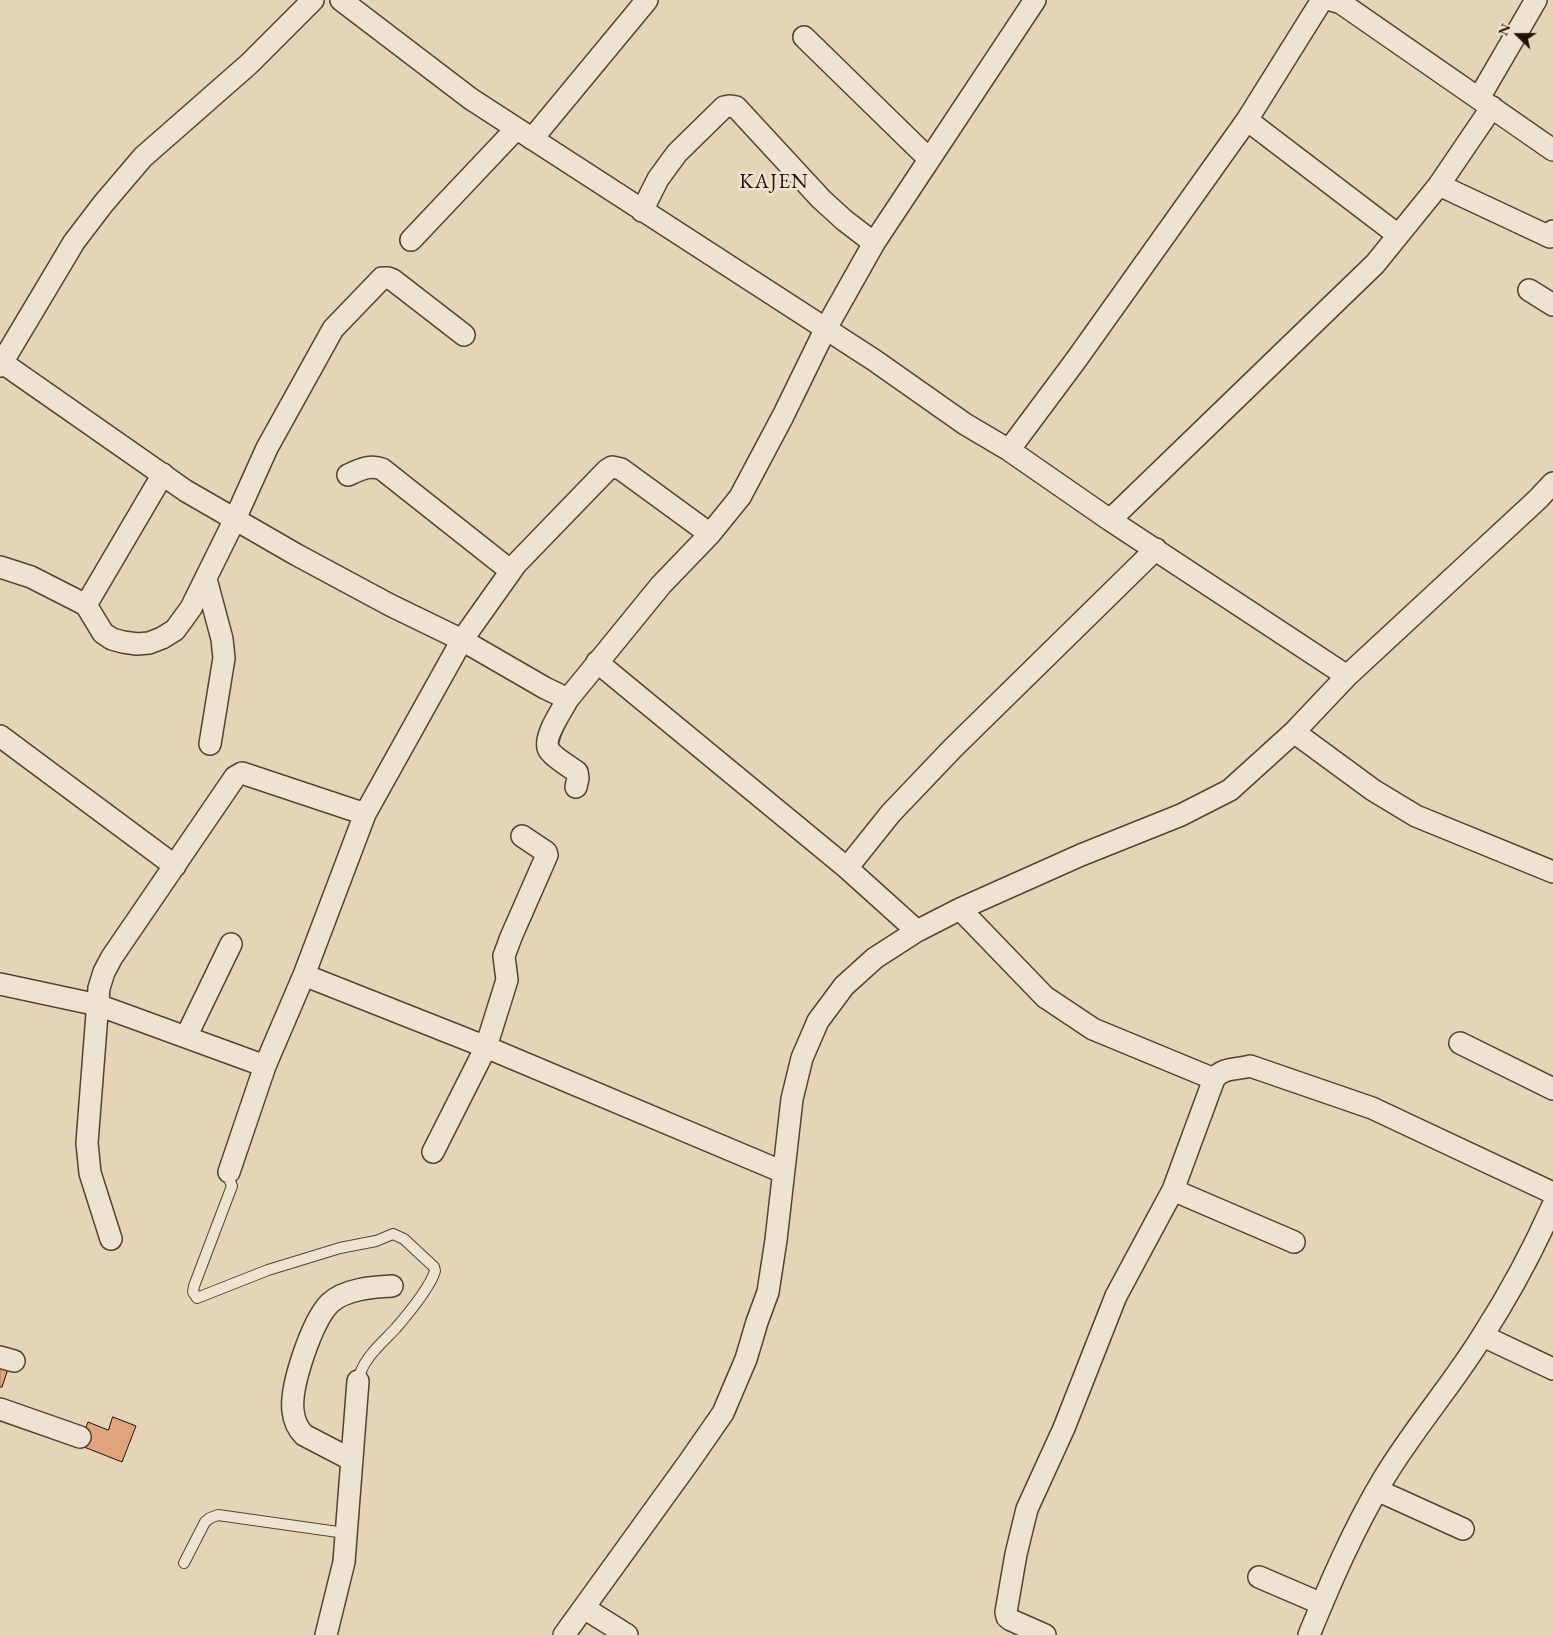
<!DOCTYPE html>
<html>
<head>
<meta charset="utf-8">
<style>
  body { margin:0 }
  #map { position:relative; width:1553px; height:1635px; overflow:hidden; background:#e5d4b6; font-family:"EB Garamond",serif }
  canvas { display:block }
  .north { position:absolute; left:1493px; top:10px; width:50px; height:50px; -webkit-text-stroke:4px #eee3d0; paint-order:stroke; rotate:292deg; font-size:14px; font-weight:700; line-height:20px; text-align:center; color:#251109 }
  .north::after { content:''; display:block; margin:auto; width:18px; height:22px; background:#251109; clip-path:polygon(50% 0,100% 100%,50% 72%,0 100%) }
</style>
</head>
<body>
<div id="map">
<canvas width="1553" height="1635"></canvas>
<div class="north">N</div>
</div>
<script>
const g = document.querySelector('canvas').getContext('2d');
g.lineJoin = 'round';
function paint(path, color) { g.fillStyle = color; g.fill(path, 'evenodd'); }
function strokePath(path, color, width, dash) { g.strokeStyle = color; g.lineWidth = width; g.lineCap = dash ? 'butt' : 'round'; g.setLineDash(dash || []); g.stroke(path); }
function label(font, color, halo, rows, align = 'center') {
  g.font = font + ' "EB Garamond",serif'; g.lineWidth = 5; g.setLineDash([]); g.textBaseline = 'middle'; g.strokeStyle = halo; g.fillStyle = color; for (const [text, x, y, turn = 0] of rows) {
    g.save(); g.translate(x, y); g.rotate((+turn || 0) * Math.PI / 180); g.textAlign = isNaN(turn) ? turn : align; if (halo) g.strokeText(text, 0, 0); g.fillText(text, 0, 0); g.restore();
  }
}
const building = new Path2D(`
  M0 1363 9 1366 2 1387H0Z
  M113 1417 136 1426 122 1462 79 1445 88 1422 108 1430Z`);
const lane = new Path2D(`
  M229 1172 228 1176 232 1186 194 1286 193 1292 197 1298 268 1270 340 1248 376 1241 393 1234 404 1239 434 1267 435 1271C430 1287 408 1314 396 1328 382 1343 362 1359 358 1381
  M184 1563 205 1522 210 1518 218 1515 345 1533`);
const street = new Path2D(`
  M341 0 471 99 874 360 965 424 1009 450 1110 520 1347 676
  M1331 0 1341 3 1553 150
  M804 37 929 159
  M1479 98 1536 0
  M1247 120 1398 235
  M532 139 647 0
  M1439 185 1550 237 1553 231
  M642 211 658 179 677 153 724 107 729 106 736 107 821 199 844 220 874 243
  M411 240 516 129
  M1529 290 1553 305
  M0 361 186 491 297 555 390 605 462 640 545 688 568 699 661 585 710 534 740 497 783 416 825 330 874 243 1035 0
  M0 366 74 242 103 204 143 157 249 64 313 0
  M1009 450 1076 360 1247 120 1322 0
  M348 475C359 470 370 464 382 469L511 571
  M1110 520 1375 264 1439 185 1492 107
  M710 534 621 469 612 467 607 470 516 564 462 640 365 814 304 975 486 1047 783 1172
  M0 567 31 577 86 605 103 633 112 639 123 642 137 644 149 643 162 638 175 630 191 608 235 519 267 448 333 329 382 278H388L393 280 464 335
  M206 579 222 639 224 658 210 744
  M86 605 163 474
  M597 662 847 868 917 931
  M568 699C562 710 542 739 549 750 553 757 570 767 577 772L578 778 576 787
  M1294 732 1373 790 1416 816 1553 872
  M0 736 175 866
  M847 868 891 813 953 748 1156 549
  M960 909 1045 997 1093 1029 1214 1079
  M0 984 98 1005 265 1066
  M186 1037 231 944
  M1460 1043 1553 1089
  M433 1152 486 1047 507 980 504 956 511 937 547 855 546 852 522 836
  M229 1172 265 1066 304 975
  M1173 1190 1294 1242
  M111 1239 90 1173 87 1143 99 988 104 972 112 957 235 777 242 773 365 814
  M1483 1336 1553 1369
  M0 1357 14 1361
  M0 1409 80 1437
  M352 1460 304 1435C297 1428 294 1420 293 1411 290 1386 312 1321 330 1303 345 1289 373 1287 392 1286
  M1377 1490 1463 1529
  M1259 1577 1322 1604
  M584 1608 627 1635
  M326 1635 344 1562 358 1381
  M564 1635 689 1462 723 1413 746 1359 757 1322 768 1292 776 1240 792 1099 802 1058 818 1021 844 986 875 958 917 931 960 909 1081 855 1181 815 1230 790 1294 732 1347 676 1538 499 1553 483
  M1045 1635 1011 1620 1007 1617 1006 1612 1016 1554 1027 1509 1064 1428 1116 1296 1173 1190 1214 1079C1223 1067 1236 1070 1250 1066L1372 1108 1553 1193
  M1309 1635C1331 1581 1354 1528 1384 1478 1414 1428 1453 1384 1483 1335 1510 1293 1533 1250 1553 1205`);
const quarterNames = [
  ["KAJEN",774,182]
];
paint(building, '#dfa47c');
strokePath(building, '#251109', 1);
strokePath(lane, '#554234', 12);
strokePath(street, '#554234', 24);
strokePath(lane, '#eee3d0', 10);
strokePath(street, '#eee3d0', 21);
g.letterSpacing = '1px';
label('21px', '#251109', '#eee3d0', quarterNames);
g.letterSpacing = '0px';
</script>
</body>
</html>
